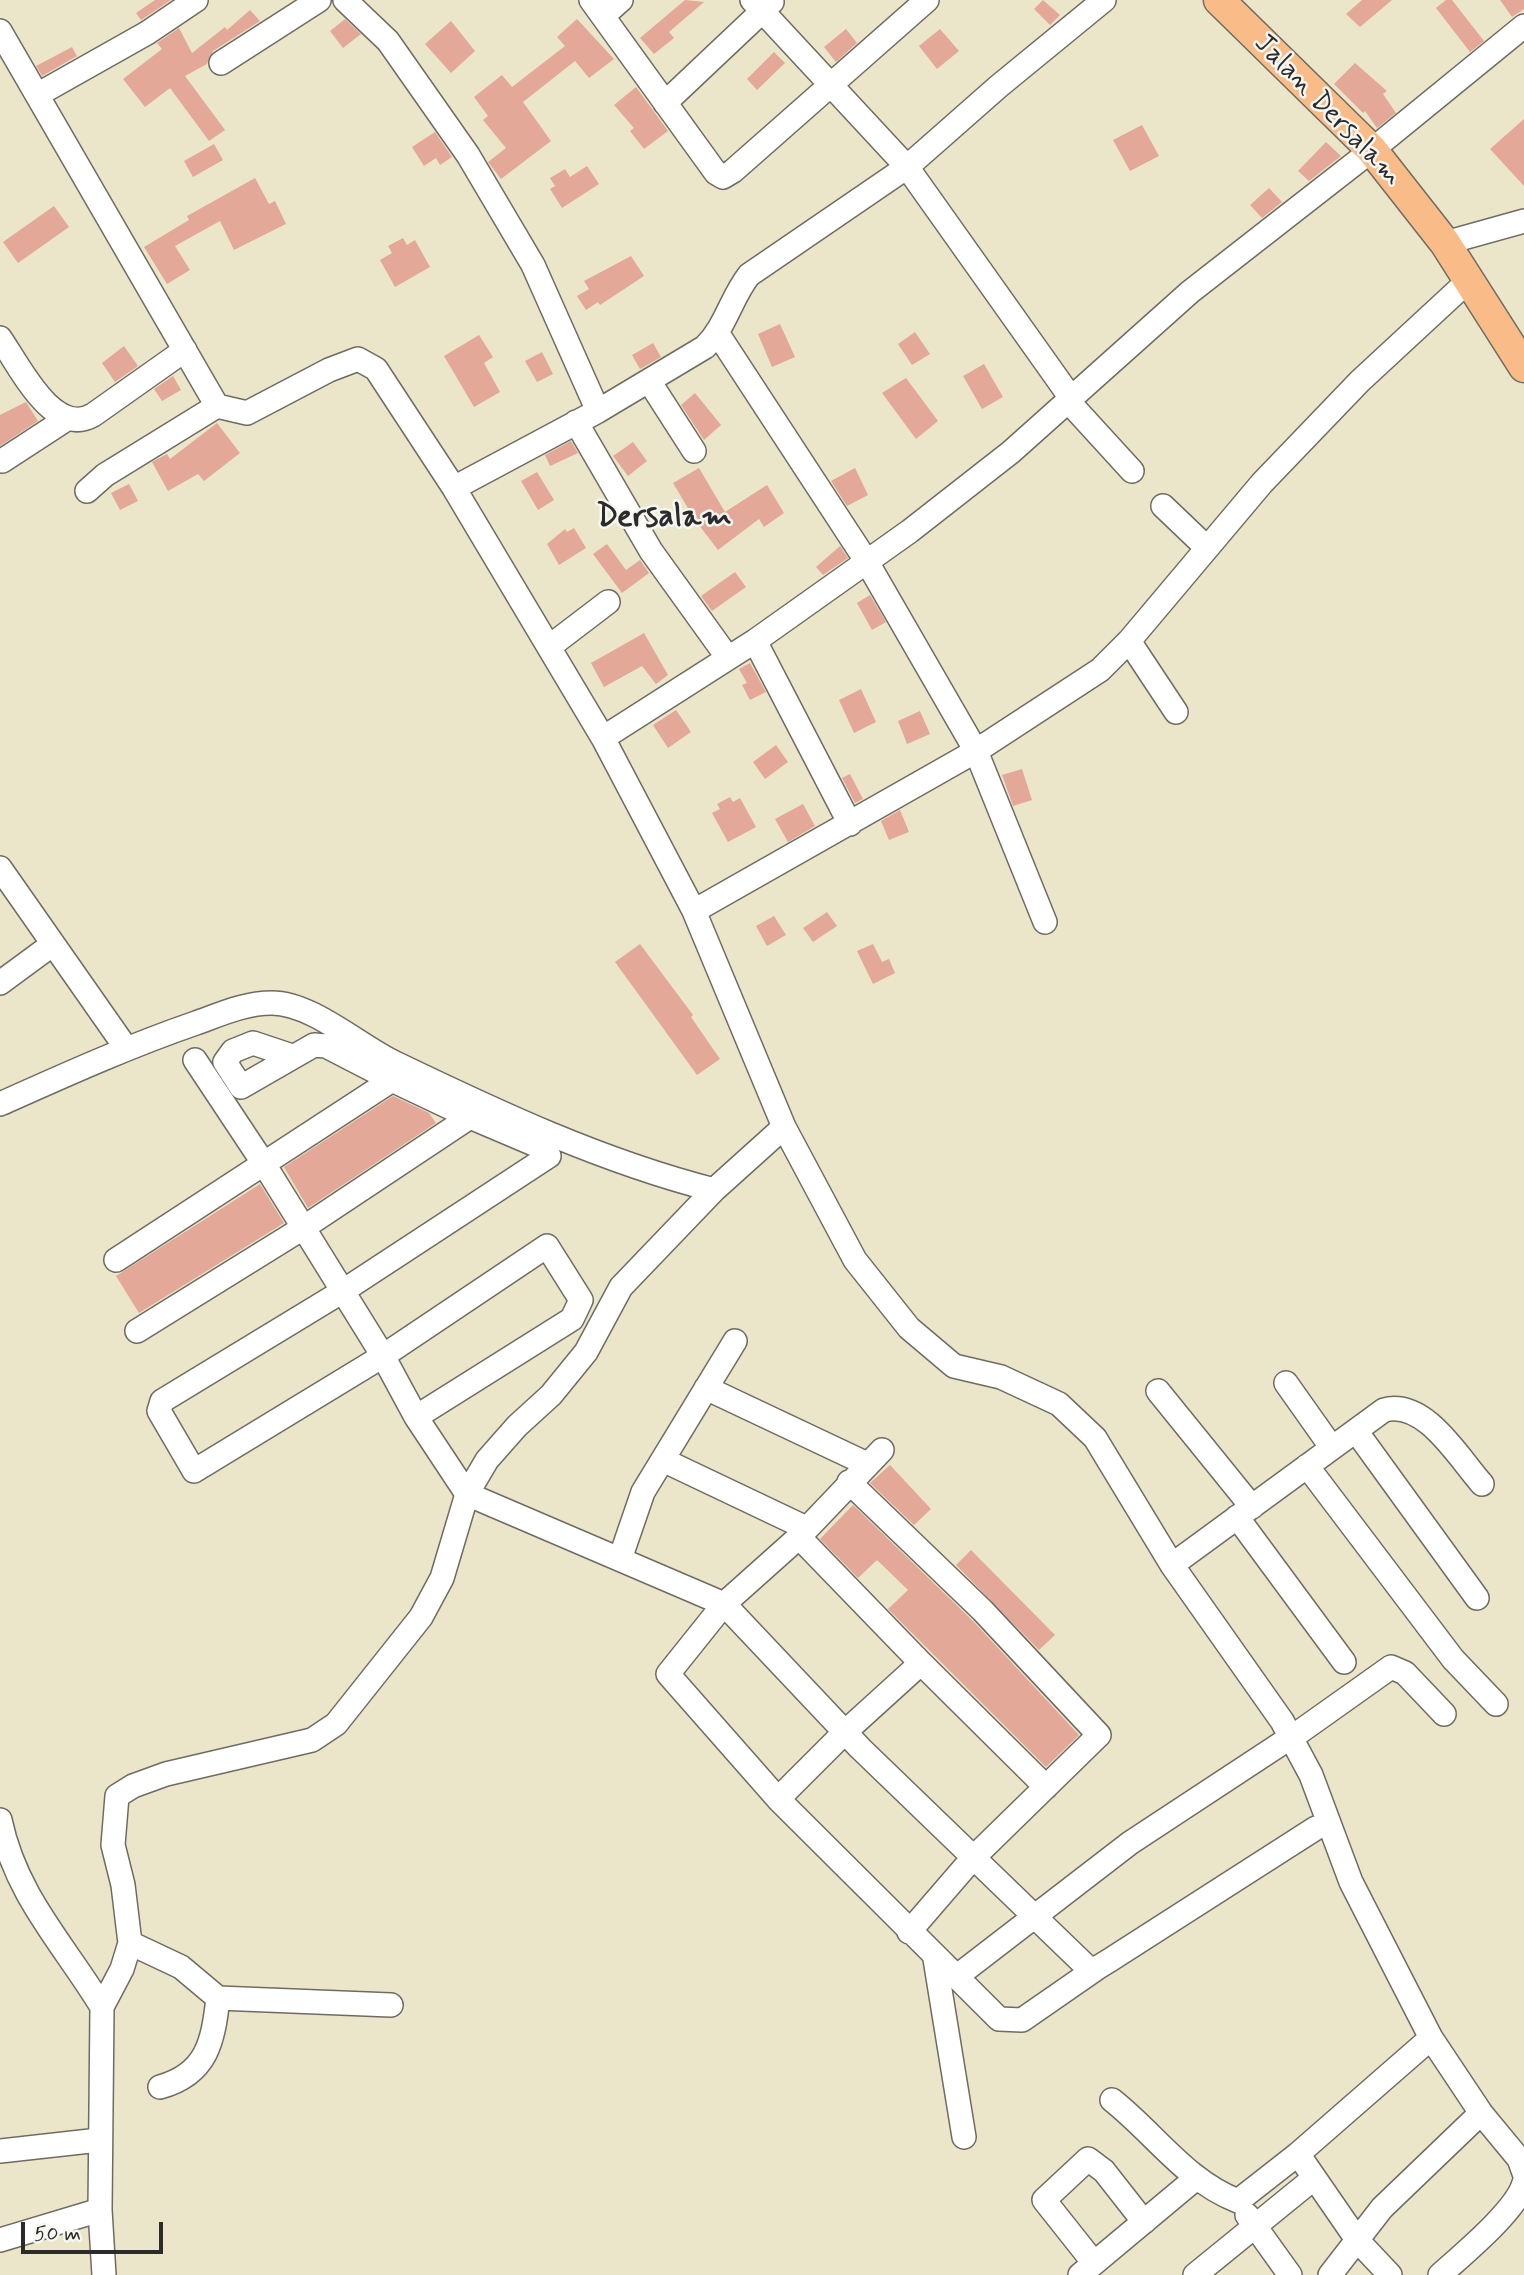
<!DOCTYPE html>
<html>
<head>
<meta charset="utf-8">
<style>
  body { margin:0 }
  #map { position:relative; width:1524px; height:2275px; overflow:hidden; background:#ebe5c9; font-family:Mynerve,sans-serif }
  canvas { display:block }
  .scale { position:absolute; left:21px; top:2222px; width:142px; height:32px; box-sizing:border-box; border:4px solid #2b2b2b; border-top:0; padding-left:9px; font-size:21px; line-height:24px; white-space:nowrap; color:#2b2b2b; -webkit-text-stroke:5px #f6f6f2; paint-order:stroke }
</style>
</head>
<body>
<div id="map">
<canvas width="1524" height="2275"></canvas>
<div class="scale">50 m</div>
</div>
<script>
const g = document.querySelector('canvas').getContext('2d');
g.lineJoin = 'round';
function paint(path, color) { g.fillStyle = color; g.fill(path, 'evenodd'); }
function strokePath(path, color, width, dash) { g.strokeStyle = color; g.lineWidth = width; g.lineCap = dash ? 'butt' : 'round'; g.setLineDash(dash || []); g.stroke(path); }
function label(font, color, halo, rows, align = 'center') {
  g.font = font + ' Mynerve,sans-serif'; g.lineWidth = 5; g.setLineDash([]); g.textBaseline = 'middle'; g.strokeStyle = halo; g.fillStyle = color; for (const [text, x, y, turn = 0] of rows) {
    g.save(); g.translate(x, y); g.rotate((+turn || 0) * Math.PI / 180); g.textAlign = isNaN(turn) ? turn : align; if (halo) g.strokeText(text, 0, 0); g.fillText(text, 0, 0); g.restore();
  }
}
const building = new Path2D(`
  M155 0H171L141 20 136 13Z
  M685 0 704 2 669 32 674 38 654 54 640 38Z
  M1043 0 1060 15 1050 25 1034 9Z
  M1362 0H1392L1360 27 1346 14Z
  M1446 0H1452L1484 41 1470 52 1436 8Z
  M1500 0H1524V9L1512 17Z
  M250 10 260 21 213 51 207 64 185 76 225 130 209 141 170 88 145 107 123 79 162 49 157 43 179 28 192 53 225 27 227 30Z
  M345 19 361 34 343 48 330 31Z
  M577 19 614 59 589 78 575 61 523 102 551 141 501 179 488 162 506 148 483 120 488 116 474 97 502 75 512 87 565 46 557 37Z
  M451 21 475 51 451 73 425 44Z
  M846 29 857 43 836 62 824 47Z
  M940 29 959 51 937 69 919 46Z
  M72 47 77 56 42 76 36 66Z
  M774 52 785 63 757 90 747 79Z
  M1355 63 1387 91 1383 94 1396 113 1377 128 1365 111 1363 113 1334 84Z
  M636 87 668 131 644 149 630 131 634 128 614 105Z
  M1524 119V186L1490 149Z
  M1142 125 1159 156 1130 171 1113 140Z
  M435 132 452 157 440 165 436 158 424 166 412 147Z
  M1326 142 1341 156 1309 181 1298 171Z
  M214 144 223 160 193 177 184 161Z
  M587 166 599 184 562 208 550 189 555 186 550 178 565 169 570 177Z
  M255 178 269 204 275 201 286 224 234 250 220 221 175 246 190 270 167 284 144 247 189 220 187 216Z
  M1269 188 1282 202 1262 218 1250 205Z
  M54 206 69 227 18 263 3 242Z
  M403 238 407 245 415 240 430 267 395 287 380 260 392 253 388 246Z
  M631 256 644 276 600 305 598 302 586 310 577 296 589 289 584 281Z
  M780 324 795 357 772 367 758 334Z
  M915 332 930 354 912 365 898 344Z
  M479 335 493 357 484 363 500 392 474 407 444 356Z
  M653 343 661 357 640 369 632 355Z
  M124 346 138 366 115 382 102 363Z
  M542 352 553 374 537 382 525 361Z
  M984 364 1003 397 982 409 963 376Z
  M173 376 181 390 162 401 154 389Z
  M906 378 938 421 916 439 882 393Z
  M695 393 721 425 704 440 681 405Z
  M26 402 38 421 0 446V415Z
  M217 423 240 453 204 481 198 474 168 491 152 462 167 454 170 459Z
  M571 441 578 453 550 466 545 455Z
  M633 442 647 461 628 476 613 456Z
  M699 468 725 512 767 485 784 513 764 527 759 519 718 550 695 520 673 483Z
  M855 468 868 495 847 506 831 481Z
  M537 472 554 500 538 510 521 481Z
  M129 484 138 501 120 510 111 493Z
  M574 528 586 548 559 565 547 544 565 529 567 532Z
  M607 544 626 570 640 560 649 573 622 593 593 554Z
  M840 546 848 558 823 575 816 567Z
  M735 572 746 587 712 611 701 596Z
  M870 595 886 622 872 630 857 603Z
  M644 633 668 675 656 684 642 666 604 687 591 663Z
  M750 663 766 692 750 700 742 685 747 683 739 669Z
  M861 689 876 722 854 733 839 700Z
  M676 710 691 732 668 748 653 725Z
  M920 711 930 734 907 744 898 721Z
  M776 745 788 762 765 779 753 762Z
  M1022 769 1032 800 1013 806 1002 775Z
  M850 774 863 799 855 803 842 778Z
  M730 797 733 802 740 798 756 827 728 842 712 813 720 809 717 804Z
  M803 804 815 826 788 842 775 819Z
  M900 810 909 832 889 840 881 821Z
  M827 912 837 926 813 942 803 928Z
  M774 916 786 935 767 946 756 926Z
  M640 944 693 1015 691 1017 720 1059 697 1075 615 962Z
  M873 944 882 962 889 959 895 973 873 984 857 951Z
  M393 1096 429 1113 436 1123 308 1208 284 1167Z
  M260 1184 284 1223 139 1313 116 1276Z
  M890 1465 931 1509 914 1525 870 1483Z
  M853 1505 973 1621 1079 1735 1046 1767 888 1609 908 1590 877 1560 858 1578 820 1539Z
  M971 1550 1055 1635 1039 1650 956 1565Z`);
const minor = new Path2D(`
  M345 0 388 41 468 155 533 265 598 411
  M591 0 716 173 723 177 733 171 927 0
  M752 0 907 167 1071 398
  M603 16 621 0
  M0 31 217 406 247 413 329 370 358 359 376 369 454 488 603 738 694 911 784 1127
  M221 63 319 0
  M37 95 147 33 196 0
  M665 103 772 2
  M1445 243 1524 221
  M718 334 867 562 976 751 1045 922
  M0 338C19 365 53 438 93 415L185 350
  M649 381 694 451
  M1068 401 1132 471
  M576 422 651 551 728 658
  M2 461 68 418
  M454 488 598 411 705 347C726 326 731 298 749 275L907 167 999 86 1104 0
  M87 491 105 475 217 406
  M1163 506 1207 548
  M755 641 850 824
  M1129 641 1176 712
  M549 647 608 602
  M603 738 755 641 910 531 1011 452 1190 292 1372 150 1524 26
  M0 868 126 1048
  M694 911 976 751 1100 670 1129 641 1262 483 1360 381 1467 282
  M0 983 53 944
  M195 1060 264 1164 383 1356 416 1417 467 1494 724 1604 860 1748 1088 1968H1097L1110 1960 1316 1828
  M392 1080 470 1117
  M0 1104C65 1075 129 1046 196 1023 221 1014 245 1003 272 1003 312 1003 359 1046 395 1063 499 1113 601 1161 714 1190
  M116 1260 392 1080 326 1046 314 1045 241 1087 225 1062 233 1051 253 1043 292 1056
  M137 1331 303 1228 470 1117 536 1145 546 1150 549 1156 343 1291 162 1401 159 1411 194 1471 383 1356 547 1246 581 1300 572 1319 416 1417
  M1286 1383 1332 1448
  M706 1388 867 1464
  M1158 1391 1252 1507
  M1356 1431 1477 1598
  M882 1450 799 1537 724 1604 668 1674 778 1799 999 2019 1022 2020 1097 1968
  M663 1460 806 1528
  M1307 1466 1453 1659 1496 1704
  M849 1482 983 1611 1099 1735 972 1859 909 1932
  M1237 1517 1344 1662
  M620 1559 643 1492 735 1341
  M1172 1565 1384 1410C1425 1399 1458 1457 1482 1484
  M921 1663 1046 1787
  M1291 1738 1391 1667 1405 1673 1444 1714
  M778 1799 845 1732 921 1663 799 1537
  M0 1820C16 1896 63 1943 102 2007
  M130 1943 181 1967 218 1998 391 2005
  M935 1959 964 2137
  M956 1977 1130 1843 1282 1743
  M160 2087C207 2074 213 2042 218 1998
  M1112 2100C1155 2134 1186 2181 1238 2201L1298 2154 1431 2038
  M0 2151 99 2140
  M1298 2154 1358 2241 1390 2275
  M1247 2215 1290 2275
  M0 2240 100 2210
  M1094 2263 1044 2200 1088 2159 1104 2171 1144 2222
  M104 2275 100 2210 102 2007 122 1969 130 1943 123 1885 113 1845 117 1796 133 1786 166 1774 312 1740 336 1724 421 1617 442 1578 467 1494 487 1460 517 1426 551 1395 586 1352 621 1287 714 1190 784 1127 855 1260 909 1328 954 1366 1001 1377 1059 1404 1095 1438 1172 1565 1282 1721 1311 1775 1351 1882 1431 2038 1481 2113 1519 2159 1524 2173
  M1080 2275 1195 2179
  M1195 2275 1313 2179
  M1330 2275 1382 2208 1481 2113
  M1440 2275C1462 2255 1517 2210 1524 2183`);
const major = new Path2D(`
  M1219 0 1372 150 1445 243 1524 367`);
const streetNames = [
  ["Jalan Dersalam",1327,111,46]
];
const quarterNames = [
  ["Dersalam",664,518]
];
paint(building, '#e3a898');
strokePath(minor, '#6e6c62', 26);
strokePath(major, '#6e6c62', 33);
strokePath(minor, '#fff', 23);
strokePath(major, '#f9bc89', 30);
label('28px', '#2b2b2b', '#f6f6f2', streetNames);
label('bold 32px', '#2b2b2b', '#f6f6f2', quarterNames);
</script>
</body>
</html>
